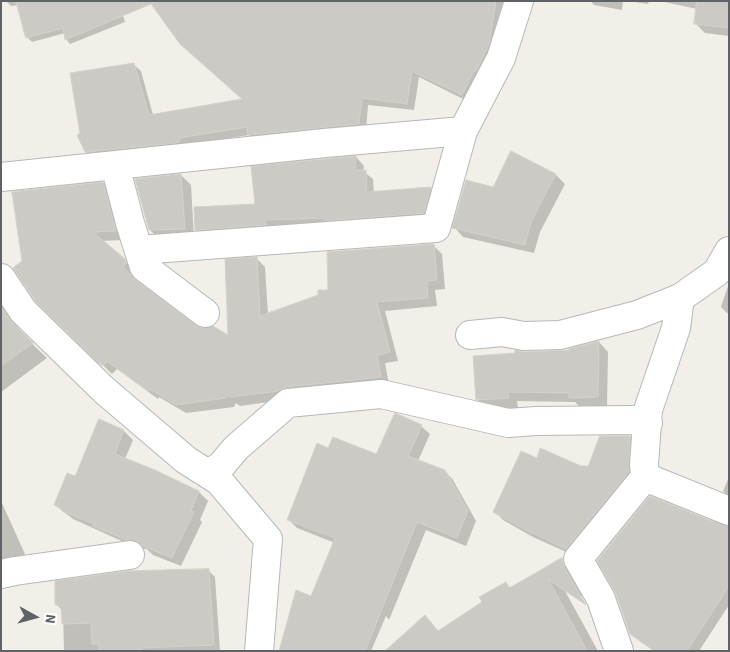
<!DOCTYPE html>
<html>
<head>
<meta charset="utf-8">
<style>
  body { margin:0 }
  #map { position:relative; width:730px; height:652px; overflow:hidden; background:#f1efe8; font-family:"Source Sans 3",sans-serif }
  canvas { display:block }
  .frame { position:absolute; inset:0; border:2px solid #5f6368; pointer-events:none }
  .north { position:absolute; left:10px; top:592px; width:50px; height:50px; -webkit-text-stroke:4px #fff; paint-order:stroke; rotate:97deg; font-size:14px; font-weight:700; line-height:20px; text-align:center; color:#5f6368 }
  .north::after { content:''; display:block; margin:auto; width:18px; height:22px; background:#5f6368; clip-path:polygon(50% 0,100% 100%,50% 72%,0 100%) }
</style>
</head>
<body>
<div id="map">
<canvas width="730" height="652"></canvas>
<div class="frame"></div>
<div class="north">N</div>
</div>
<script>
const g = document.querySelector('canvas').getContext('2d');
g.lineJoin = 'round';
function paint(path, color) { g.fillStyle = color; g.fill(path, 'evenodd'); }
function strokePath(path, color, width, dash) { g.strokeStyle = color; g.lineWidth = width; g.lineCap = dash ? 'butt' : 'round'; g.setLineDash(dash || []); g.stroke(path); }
const shadow = new Path2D(`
  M6 1H119L125 22 70 44 66 39 65 33 32 42 27 37 19 5 11 6Z
  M383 1H504L496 50 469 102 419 77 414 110 368 105 366 131 256 142 249 135 94 159 86 152 133 64 141 71 153 115 244 100Z
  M591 1H623L622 10 594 5Z
  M628 1H649L648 4Z
  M660 1H729V36L705 33 696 24 697 9Z
  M356 157 364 166 363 171 373 179 374 193 431 189 439 197 432 221 205 238 196 230 256 205Z
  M181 175 191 185 194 238 160 240 150 230Z
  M556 175 565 184 540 232 534 253 463 237 454 227 494 188Z
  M103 183 112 192 124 240 101 241 134 269V272L131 276 195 327 230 338 256 258 265 267 268 315 329 291 433 245 442 254 445 289 435 290 437 306 385 311 398 361 385 363 389 385 240 406 236 403 234 407 186 413 159 397 158 399 117 369 112 374 36 300Z
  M729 283V315L721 307Z
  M1 303 24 336 47 358 1 392Z
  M599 342 608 352 607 406 580 407 575 402 517 401 518 408 487 409 477 399 570 352Z
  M99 421 124 431 133 440 125 459 199 492 208 501 200 520 202 522 181 566 153 555 147 549 137 548 73 519 55 505 76 477Z
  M421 426 430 434 418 461 445 471 453 480 476 521 466 546 426 530 389 620 386 616 371 651H280L312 598 335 543 297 528 288 519 329 449 377 456Z
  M630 437 638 445 637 480 575 556 533 537 503 520 495 512 537 459 589 468Z
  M729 477V497L723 491Z
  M1 501 25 554 1 565Z
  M723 527H729V605L699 651H666L648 639 644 644 630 632Z
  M562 560 568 566 570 574 584 598 559 580 598 651H447L484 602 506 584 511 588Z
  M208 570 215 577 220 651H64L63 611 56 604Z`);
const building = new Path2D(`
  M16 1H496L489 44 476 71H474L462 95 412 71 407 104 362 98 359 124 248 135 247 127 179 138V143L85 152 77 135 80 133 70 73 134 63 149 115 242 99 180 44 151 4 65 40 63 28 26 38Z
  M697 1H729V28L694 24Z
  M511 151 556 174 531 222 525 245 452 228 466 180 493 187Z
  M356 156 355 170H366L367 192 431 187 424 213 325 221V218L265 220 266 225 195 230 194 207 255 204 251 166Z
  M181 174 185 229 149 230 135 179Z
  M103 182 116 231 93 232 125 259 126 263 123 267 135 279 196 325 203 328 213 326 228 335 225 259 257 257 260 316 318 295V290H328L327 252 434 244 437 280 427 281 428 298 377 302 390 352 377 355 381 377 286 387 279 391 230 397 227 395 226 398 176 405 150 389 148 391 107 361 103 366 97 362 35 301 13 268 22 261 12 192Z
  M1 307 12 322 33 343 1 366Z
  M599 341 598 397 569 398V393L508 392 509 398 476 400 473 356 515 353V350L524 352 569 350V349Z
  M395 413 422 425 408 456 445 470 468 511 457 538 417 522 365 651H279L296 590 311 596 335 538 287 520 317 443 328 448 333 437 376 454Z
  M99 419 124 430 115 454 155 470 199 491 191 511 194 512 172 558 143 546 136 541 127 540 93 526 94 524 62 511 63 509 54 505 67 473 75 476Z
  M600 436H630L629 472 566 549 524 529 493 512 521 451 537 458 540 448 581 466H588Z
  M650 496 709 520 729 526V586L687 651H654L630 634 616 594 597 561Z
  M562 558 564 567 586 605 548 579 587 651H385L425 615 438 631 482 602 479 597 506 582 509 588Z
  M209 569 214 645 141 648 142 651H99V644H92L91 623 62 624 61 605H55V581L127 571Z`);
const street = new Path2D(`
  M115 165 130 223 144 267 205 313
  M1 177 325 143 463 131 501 58 519 1
  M139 250 436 228 463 131
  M1 278 23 311 104 390 186 460 219 481 268 539 259 651
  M470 335 502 332 524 336 560 335 637 315 680 298 717 272 729 251
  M207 473 220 467 236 448 288 403 381 394 508 423 536 421 633 420 648 423
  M645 477 644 464 648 410 676 328 680 298
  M1 574 15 571 130 555
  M619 651 601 599 578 559 645 477 729 511`);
paint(shadow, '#0003');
paint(building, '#cccac5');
strokePath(building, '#d6d1c6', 1);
strokePath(street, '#b5b8bc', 30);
strokePath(street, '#fff', 28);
</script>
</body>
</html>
